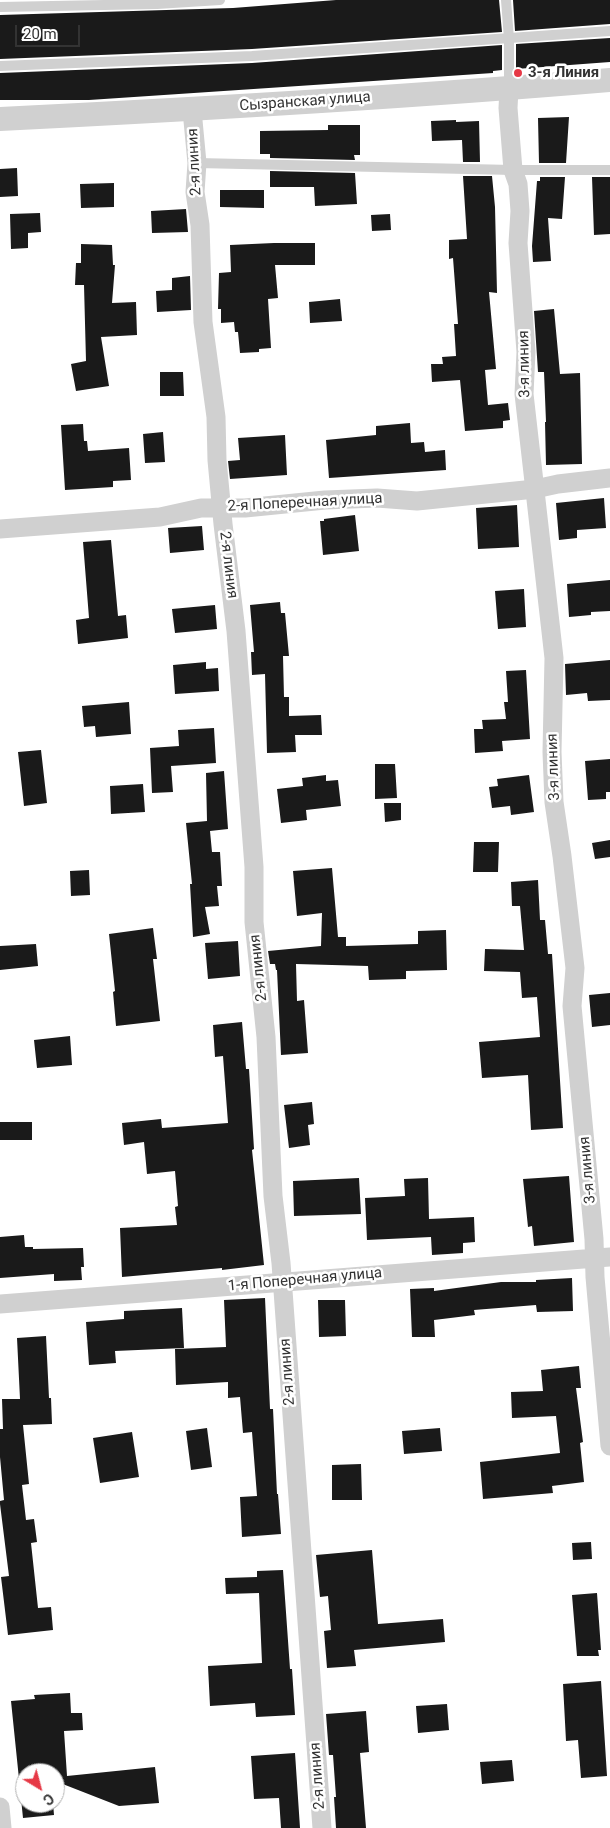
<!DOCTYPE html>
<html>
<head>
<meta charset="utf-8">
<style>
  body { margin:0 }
  #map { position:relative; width:610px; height:1828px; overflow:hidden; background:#fff; font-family:Roboto,sans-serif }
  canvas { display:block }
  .north { position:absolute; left:15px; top:1763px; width:50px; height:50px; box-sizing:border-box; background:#fff; border:1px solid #adadad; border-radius:50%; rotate:143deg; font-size:14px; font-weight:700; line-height:20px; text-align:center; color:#333 }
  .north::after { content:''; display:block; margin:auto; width:18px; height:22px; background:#e63946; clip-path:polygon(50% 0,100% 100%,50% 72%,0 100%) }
  .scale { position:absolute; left:15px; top:25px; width:65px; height:22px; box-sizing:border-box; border:2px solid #333; border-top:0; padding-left:6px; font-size:15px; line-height:18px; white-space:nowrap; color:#333; -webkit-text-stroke:4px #fff; paint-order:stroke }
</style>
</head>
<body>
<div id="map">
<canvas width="610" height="1828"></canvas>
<div class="north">С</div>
<div class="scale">20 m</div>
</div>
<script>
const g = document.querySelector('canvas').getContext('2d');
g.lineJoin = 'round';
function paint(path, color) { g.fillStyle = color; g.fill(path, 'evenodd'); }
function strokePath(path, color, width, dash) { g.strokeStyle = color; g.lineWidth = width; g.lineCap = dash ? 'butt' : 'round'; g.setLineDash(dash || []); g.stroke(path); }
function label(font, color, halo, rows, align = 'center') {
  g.font = font + ' Roboto,sans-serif'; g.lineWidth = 5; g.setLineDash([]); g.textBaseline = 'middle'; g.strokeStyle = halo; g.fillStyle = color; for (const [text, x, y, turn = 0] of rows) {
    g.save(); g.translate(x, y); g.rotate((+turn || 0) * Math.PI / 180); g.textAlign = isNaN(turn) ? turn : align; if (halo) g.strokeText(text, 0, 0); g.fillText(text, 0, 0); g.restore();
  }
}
const building = new Path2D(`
  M336 0H499L502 32 252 49 0 59V15L233 8Z
  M513 0H610V24L515 31Z
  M610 38V62L516 69V44Z
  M502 45V70L493 71V73L89 100H0V73L252 63Z
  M569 117 566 163H539L538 118Z
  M456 120V122L479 121 480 162H463L462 140 432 141 431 121Z
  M328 125H360V155H354L355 160 270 158V154H260V131L328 130Z
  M17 168 18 196 0 197V169Z
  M270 171 355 173 357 204 315 206 314 187H270Z
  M463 176H492L495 207 497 293 489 292 496 369 485 370 488 405 508 403 510 420 503 421V428L465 431 460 380 432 382 431 364H443L442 357 456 356 454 324H458L453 258 449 259V240L467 239Z
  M540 177H565L562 219 548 218 551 261 533 262 532 246 537 181H540Z
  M592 177H610V234L594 235Z
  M114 183V207L81 208 80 184Z
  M220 190H264V208L220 207Z
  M186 209 188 232 152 233 151 211Z
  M40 213 41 232 28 233V248L11 249 10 214Z
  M390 214 391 230 372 231 371 215Z
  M274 243H315V265H275L278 298 268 299 271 348 259 349V352L240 353 238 332H235L234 322 221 323V309H218L219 273 231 272 230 245Z
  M81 244 112 245 113 265H115L112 303 136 302 137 335 101 337 109 386 76 391 71 364 86 361 84 285H75L76 263H81Z
  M190 276 191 310 157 312 156 291 172 290V278Z
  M340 299 342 321 310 323 309 302Z
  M554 309 560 374 580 373 582 464 546 465 545 422H546L544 372H538L534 311Z
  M160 372H183L184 396H160Z
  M410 423 411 443 424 442 425 452 445 450 446 470 329 478 326 440 376 435V426Z
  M83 424 84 441H87L88 451 129 448 131 480 113 481V487L65 490 61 425Z
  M163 432 165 462 145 463 143 434Z
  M285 435 287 475 230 479 228 461 240 460 238 438Z
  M604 498 606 528 577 530V538L559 540 556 503Z
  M517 505 519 547 478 549 476 508Z
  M355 515 359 551 323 555 320 521H324V519Z
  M202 526 204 550 170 553 168 528Z
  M111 540 118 616 126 615 128 638 78 644 76 620 89 618 83 542Z
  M610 580V611L591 612V615L569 617 567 584Z
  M524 589 526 627 498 629 495 591Z
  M280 602 281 613H285L289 656H283L284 697H289V716L321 715 322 735H295L296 752 267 753 265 674 252 675 251 652H254L250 605Z
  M215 605 217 629 175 633 172 609Z
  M610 660V700L588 701 587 693 566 695 565 664Z
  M206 662V669L218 668 219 691 175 694 173 665Z
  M526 670 530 739 502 741 503 751 475 753 474 729H483L482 720 506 719 504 702H508L506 671Z
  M129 702 131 734 96 737 95 726 84 727 82 706Z
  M214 728 216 763 171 766 173 792 152 793 150 748 179 746 178 730Z
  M41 750 47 803 24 806 18 752Z
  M610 759V792H606V799L588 800 585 761Z
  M375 764H395L397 798 375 799Z
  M224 771 228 829 210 831 212 852H220L222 886H217L219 906 205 907 210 934 193 937 190 884H192L186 823 207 821 206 773Z
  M326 775V781L338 780 341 806 306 810 307 820 281 823 277 789 303 786 302 778Z
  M529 775 534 812 511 815 510 806 492 808 489 787 498 786 497 779Z
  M143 784 145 812 111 814 110 786Z
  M384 803H401V820L385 822Z
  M610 840V857L595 859 592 843Z
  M474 842H499L498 872H473Z
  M332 868 338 937H346V946L418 944V931L446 930 447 970 406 971V979L369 980 368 966 296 964 297 1001 304 1000 308 1053 281 1055 277 970H276L275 964H270L268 951 321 946 322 913 297 916 293 871Z
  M89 870 90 895 71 896 70 871Z
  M538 880 540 920H545L548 954H552L563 1128 531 1130 528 1075 482 1078 479 1042 540 1037 537 997 522 998 520 972 484 971 485 949 524 950 520 906H512L511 882Z
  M153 928 157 959H153L160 1021 116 1026 113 992 115 991 109 934Z
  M238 941 240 976 208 979 205 943Z
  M36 944 38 966 0 970V946Z
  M610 993V1025L592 1027 589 995Z
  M242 1022 246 1069H249L254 1149 252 1150 264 1265 222 1270V1268L122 1277 120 1228 177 1225 175 1207 178 1206 175 1171 147 1174 144 1142 124 1145 122 1123 161 1119 162 1128 228 1123 223 1056 215 1057 213 1025Z
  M70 1036 72 1065 37 1068 34 1040Z
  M312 1102 314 1124 308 1125 310 1145 289 1148 284 1105Z
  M0 1122H32V1140H0Z
  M569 1176 574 1242 534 1246 532 1226 528 1227 523 1179Z
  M359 1178 361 1214 294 1216 293 1181Z
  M428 1178 429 1219 474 1217 475 1242 463 1243V1253L432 1255 431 1237 367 1240 365 1198 405 1196 404 1179Z
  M24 1235 25 1247H33V1249L83 1248 84 1267H81L82 1280 54 1281V1274L0 1278V1237Z
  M572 1278 573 1311 537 1312 536 1305 474 1310 475 1315 434 1320 435 1337H412L410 1289 434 1288V1291L501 1282H536V1280Z
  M265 1298 270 1409H273L277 1494H278L281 1534 242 1537 240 1497 257 1496 252 1432 243 1433 240 1397 228 1398V1382L176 1385 175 1349 226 1347 224 1300Z
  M318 1300H345L346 1336 319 1337Z
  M182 1308 184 1348 115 1351 116 1363 89 1365 86 1322 124 1319V1311Z
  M46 1336 49 1398H51L52 1424 23 1425 29 1484 22 1485 26 1520 34 1519 37 1542 31 1543 38 1608 51 1607 53 1630 8 1635 1 1577 9 1576 0 1504V1501L4 1500 0 1457V1429H3L2 1399H20L17 1338Z
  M579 1366 581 1388H576L583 1442 580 1443 584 1482 552 1486 553 1493 483 1499 480 1462 560 1453 556 1416 512 1418 511 1392 543 1391 541 1370Z
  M207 1428 212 1467 191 1470 186 1431Z
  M440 1428 442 1451 404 1454 402 1431Z
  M132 1432 139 1477 100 1483 93 1438Z
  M361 1464 362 1500H332V1465Z
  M591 1542 592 1559 573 1560 572 1543Z
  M372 1550 378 1624 443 1619 445 1642 354 1650 356 1666 327 1668 324 1631 331 1630 328 1596 320 1597 316 1555Z
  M283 1570 290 1669H292L295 1715 256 1717 255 1703 210 1706 208 1666 262 1663 259 1593 226 1594 225 1578 257 1577V1571Z
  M597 1593 601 1650H598L599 1656H577L572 1595Z
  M601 1681 607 1776 581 1778 578 1740 566 1741 563 1684Z
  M70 1693 71 1713H82L83 1730 64 1731 67 1776 155 1767 159 1803 119 1806 55 1781V1773H25V1803H53L54 1815 23 1818 11 1701 35 1699 34 1695Z
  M447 1704 449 1730 418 1733 416 1706Z
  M366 1711 369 1752 360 1753 366 1828H336L334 1797H336L333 1755H329L326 1714Z
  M295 1753 300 1828H281L279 1798 254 1799 251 1756Z
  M512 1760 514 1781 482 1784 480 1762Z`);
const service = new Path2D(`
  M506 0 509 39V89
  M0 7 157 4 220 0
  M0 66 252 56 610 31
  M197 163 513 170H610`);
const minor = new Path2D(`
  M509 89 508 108 513 170 518 184 520 211 518 243 526 352 524 394 554 658 552 752 554 802 562 856 575 968 572 1006 594 1239 595 1277 610 1446
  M192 110 197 163 195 192 200 225 203 322 216 417 217 460 223 524 236 631 254 867V922L266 1037 273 1196 281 1263 322 1828
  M0 529 160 517 201 508H245L325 500 377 498 417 501 535 489 558 484 610 478
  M0 1304 610 1257
  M0 1807 2 1828`);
const tertiary = new Path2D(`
  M0 119C204 109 407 97 610 80`);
const markers = [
  [518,73,5,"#e63946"]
];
const poiNames = [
  ["3-я Линия",528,73]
];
const streetNames = [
  ["Сызранская улица",305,102,-4],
  ["2-я линия",195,162,-93],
  ["3-я линия",525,364,-91],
  ["2-я Поперечная улица",305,503,-3],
  ["2-я линия",228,565,83],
  ["3-я линия",554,767,-92],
  ["2-я линия",259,968,-96],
  ["3-я линия",588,1170,-95],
  ["1-я Поперечная улица",305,1280,-5],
  ["2-я линия",288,1372,-94],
  ["2-я линия",318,1776,-94]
];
paint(building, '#1a1a1a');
strokePath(service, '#d0d0d0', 10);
strokePath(minor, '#d0d0d0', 19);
strokePath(tertiary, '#d0d0d0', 24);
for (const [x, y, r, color] of markers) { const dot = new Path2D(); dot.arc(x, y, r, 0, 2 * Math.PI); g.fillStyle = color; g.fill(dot); strokePath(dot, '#fff', 2); }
label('bold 15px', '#333', '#fff', poiNames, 'left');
label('15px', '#333', '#fff', streetNames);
</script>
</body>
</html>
